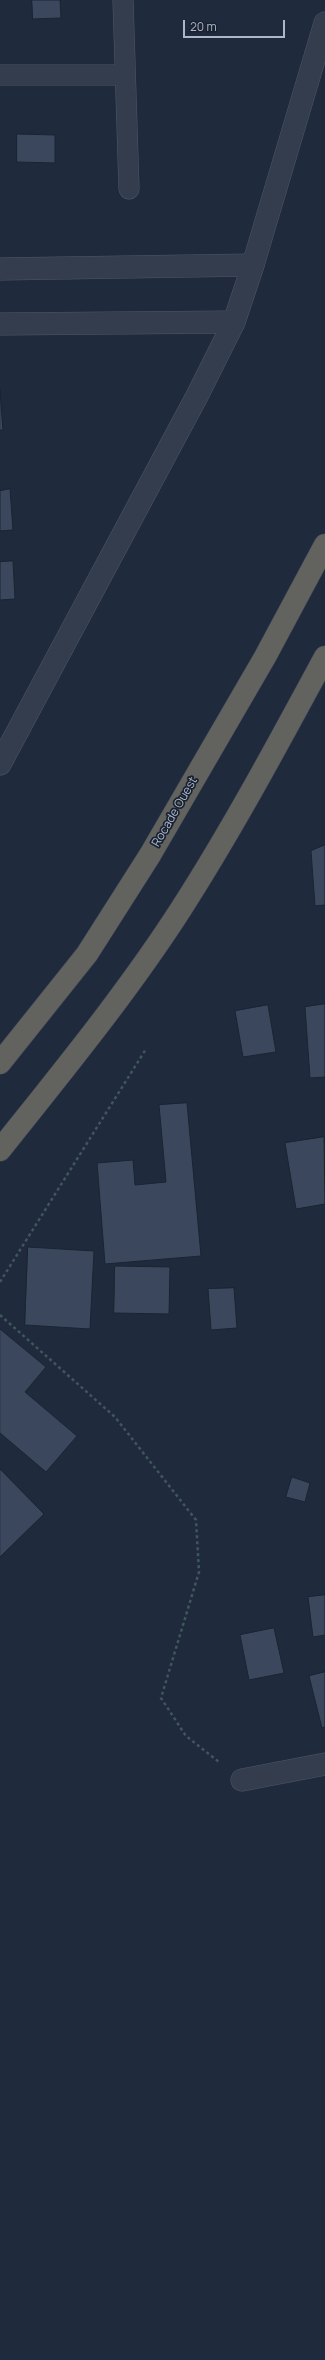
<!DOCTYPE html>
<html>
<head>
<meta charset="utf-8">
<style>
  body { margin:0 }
  #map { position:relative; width:325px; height:2360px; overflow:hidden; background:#1f2b3d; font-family:Manrope,sans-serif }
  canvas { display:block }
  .scale { position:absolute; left:183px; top:20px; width:102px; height:18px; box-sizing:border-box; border:2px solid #aeb7c9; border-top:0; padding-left:5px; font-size:12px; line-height:14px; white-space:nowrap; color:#aeb7c9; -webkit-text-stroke:3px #192231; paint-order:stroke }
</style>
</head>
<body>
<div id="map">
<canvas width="325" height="2360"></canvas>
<div class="scale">20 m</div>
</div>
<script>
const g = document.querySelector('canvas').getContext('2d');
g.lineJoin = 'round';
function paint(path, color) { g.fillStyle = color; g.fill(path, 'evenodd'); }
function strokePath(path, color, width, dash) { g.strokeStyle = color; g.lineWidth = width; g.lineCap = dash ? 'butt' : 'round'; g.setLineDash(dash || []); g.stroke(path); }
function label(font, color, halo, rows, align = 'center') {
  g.font = font + ' Manrope,sans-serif'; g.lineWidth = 3.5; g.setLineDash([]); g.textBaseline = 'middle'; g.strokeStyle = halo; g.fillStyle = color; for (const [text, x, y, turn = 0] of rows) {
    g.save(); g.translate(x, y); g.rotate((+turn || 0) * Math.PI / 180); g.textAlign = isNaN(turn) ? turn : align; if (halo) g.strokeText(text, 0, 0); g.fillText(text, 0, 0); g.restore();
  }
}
const building = new Path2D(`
  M32 0H60L61 18 33 19Z
  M17 134 55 135V163L17 162Z
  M0 390 3 430H0Z
  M10 489 13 530 0 531V491Z
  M13 561 15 599 0 600V562Z
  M325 845V905L315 906 311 851Z
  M325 1004V1077L310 1078 305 1007Z
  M268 1005 276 1052 243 1057 235 1011Z
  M187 1103 201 1256 105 1264 97 1163 133 1160 135 1185 166 1182 159 1105Z
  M324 1137 325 1204 296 1209 285 1143Z
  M28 1247 94 1251 90 1329 25 1325Z
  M115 1266 170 1267 169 1314 114 1313Z
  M234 1288 237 1328 211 1330 208 1289Z
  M0 1329 46 1367 25 1392 77 1436 46 1472 0 1433Z
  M0 1469 44 1514 0 1557Z
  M292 1477 310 1483 305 1502 286 1497Z
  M325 1595V1635L313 1637 308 1597Z
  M274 1628 284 1673 249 1680 240 1635Z
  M325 1672V1727L322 1728 309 1676Z`);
const path = new Path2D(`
  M0 1282 146 1049
  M0 1315 115 1417 196 1520 199 1572 161 1698 186 1736 219 1762`);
const service = new Path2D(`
  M123 0 129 189
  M0 75H125`);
const minor = new Path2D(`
  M0 269 253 265
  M0 324 234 322
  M242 1780 325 1764`);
const tertiary = new Path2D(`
  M0 764 197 396 234 322 253 265 325 23`);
const trunk = new Path2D(`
  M0 1063 87 954 150 855 265 657 325 545
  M0 1150C62 1072 127 993 181 909 233 828 279 742 325 657`);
const streetNames = [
  ["Rocade Ouest",175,812,-60]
];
paint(building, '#3b475d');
strokePath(building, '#1b2433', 1);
strokePath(service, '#4e5767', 21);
strokePath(minor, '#4e5767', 23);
strokePath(tertiary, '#4e5767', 23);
strokePath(trunk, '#3e4757', 23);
strokePath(path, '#3f565b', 2.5, [3, 3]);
strokePath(service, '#333d4d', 20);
strokePath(minor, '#333d4d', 22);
strokePath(tertiary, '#333d4d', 22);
strokePath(trunk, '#62625e', 22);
label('12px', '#aeb7c9', '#192231', streetNames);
</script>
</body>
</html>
